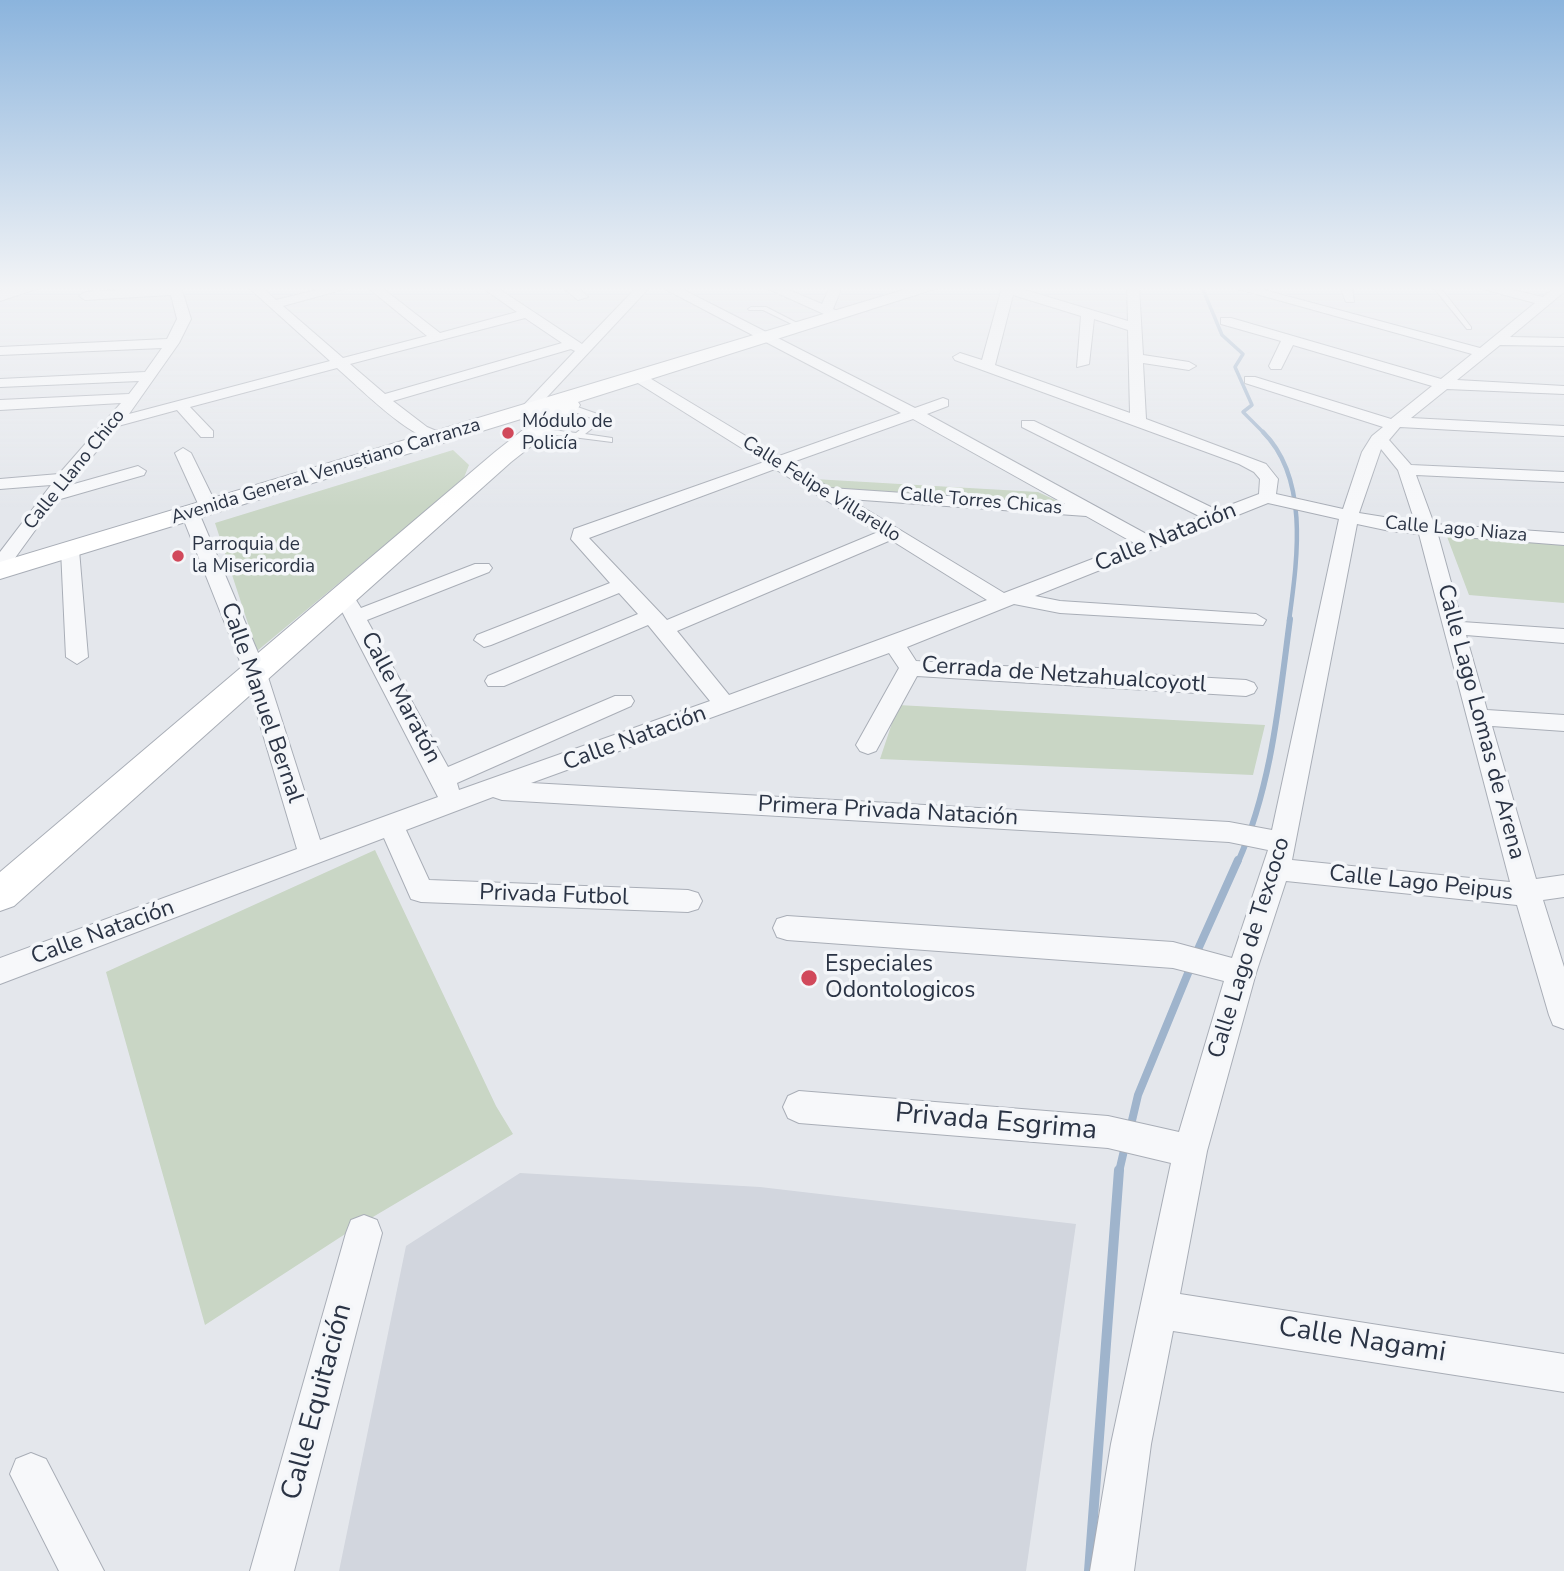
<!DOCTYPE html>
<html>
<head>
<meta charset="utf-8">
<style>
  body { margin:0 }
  canvas { display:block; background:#e4e7ec }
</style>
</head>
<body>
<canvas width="1564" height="1571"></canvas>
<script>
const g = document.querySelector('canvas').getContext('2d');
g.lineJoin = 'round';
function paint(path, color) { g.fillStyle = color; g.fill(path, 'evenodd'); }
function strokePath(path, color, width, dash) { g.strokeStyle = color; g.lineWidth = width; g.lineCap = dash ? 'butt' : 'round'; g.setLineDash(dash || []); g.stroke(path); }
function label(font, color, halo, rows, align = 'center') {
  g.font = font + ' "Nunito Sans",sans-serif'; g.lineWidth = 7; g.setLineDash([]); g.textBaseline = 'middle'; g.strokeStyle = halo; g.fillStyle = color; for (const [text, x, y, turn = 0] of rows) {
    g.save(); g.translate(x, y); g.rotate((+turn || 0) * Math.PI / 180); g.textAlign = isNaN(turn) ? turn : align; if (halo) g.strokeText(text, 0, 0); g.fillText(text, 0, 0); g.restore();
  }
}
const built = new Path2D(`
  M520 1173 760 1187 1076 1224 1026 1571H339L406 1246Z`);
const green = new Path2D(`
  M453 450 469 465 463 480 257 651 215 523Z
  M814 479 1038 492 1066 505 833 489Z
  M1446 534 1564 541V603L1469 595Z
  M898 705 1265 725 1253 775 880 759Z
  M375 850 496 1106 513 1134 356 1227 205 1325 106 972Z`);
const streamFar4 = new Path2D(`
  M1202 287 1222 335 1243 354 1235 367 1252 405 1243 412 1265 434`);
const streamFar3 = new Path2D(`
  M1263 432C1310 479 1297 561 1289 621`);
const streamFar2 = new Path2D(`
  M1238 862C1272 785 1279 702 1290 619`);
const streamFar1 = new Path2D(`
  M1195 956 1238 860
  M1130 1129 1138 1095 1191 966
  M1119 1172 1125 1146`);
const stream = new Path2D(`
  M1089 1571 1119 1170`);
const service = new Path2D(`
  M1433 287H1440L1471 327V329H1467Z
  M751 307H766L805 327 800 328 763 310H749L748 309Z
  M563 404H569L603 416V420L585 434 612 438V442L533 432 532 430 536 428 576 433 594 419 563 408Z`);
const minor = new Path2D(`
  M181 287 191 319 179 343 129 414 330 361 248 287H262L276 300 328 287H352L283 306 343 358 427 336 367 287H381L440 333 517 312 481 287H496L582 344 637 287H650L533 412 528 414 520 409 575 351 571 349 393 401 427 427 446 435V441C418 448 358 386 337 368L190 407 213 431V437H201L177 410 118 426 67 486 138 466 146 471 144 475 57 500 7 569 0 571V552L51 485 0 489V479L59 474 121 403 0 410V400L129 394 139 381 0 387V379L145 372 162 348 0 355V347L167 339 177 319 171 295 85 300 79 296 85 292ZM525 318 562 343 385 394 350 364Z
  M562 287H577L588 297 578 300Z
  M661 287H678L915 408 943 398 948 400V406L927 414 1150 536 1201 517 1022 427V421H1034L1217 510 1259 494 1260 479 1254 472 1239 464 955 360 953 357 960 353 982 360 1001 291 994 287H1015L1128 321 1127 287H1139L1143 355 1189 362 1196 366 1189 370 1143 363 1146 419 1266 464 1278 479 1276 494 1343 509 1362 452 1372 436 1383 427 1245 383V377H1255L1391 419 1432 386 1293 345 1281 369H1271L1269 366 1281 341 1221 324V318H1231L1441 379 1472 354 1231 287H1253L1480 348 1535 303 1475 287H1500L1543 297 1555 287H1564V292L1510 337 1564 338V346L1500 345 1457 380 1564 386V394L1447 389 1411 418 1564 426V436L1400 427 1389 440 1411 465 1564 472V482L1416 475 1434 524 1564 533V545L1438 535 1462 622 1564 629V643L1466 635 1487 710 1564 715V731L1492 726 1536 879 1564 875V897L1543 900 1564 967V1029L1553 1025 1549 1015 1517 905 1286 881 1256 973 1207 1151 1180 1294 1564 1354V1392L1173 1331 1151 1444 1134 1571H1090L1111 1444 1171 1163 1108 1148 799 1123 788 1118 783 1107 788 1096 799 1091 1108 1116 1179 1132 1224 981 1173 968 787 940 777 937 773 928 777 919 787 916 1173 942 1232 958 1268 850 1229 842 502 800 493 797 406 830 429 880 688 890 698 893 702 901 698 909 688 912 421 902 411 899 384 838 0 984V958L297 849 245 674 181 513 184 509 190 508 199 513 267 674 320 840 438 797 334 596 337 592H351L361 608 475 564H489L492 568 489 572 367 620 448 767 615 696H631L634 701 631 706 457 783 459 790 710 701 648 625 504 686H488L485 681 488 676 638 614 619 593 491 645 484 647 474 640 477 635 610 583 571 539 574 529 764 462 633 380V374H643L779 456 901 413ZM1013 295 1081 316 1077 367 1089 364 1094 319 1128 330 1130 413 995 365ZM913 419 1065 504 830 488 790 463ZM1381 449 1398 470 1415 522 1359 513ZM775 469 878 532 667 620 589 538ZM849 499 1086 516 1134 543 1004 593ZM1268 503 1339 519 1272 830 1229 822 531 783 889 653 899 668 856 745 860 751 868 754 876 751 917 676 1246 696 1254 693 1257 688 1254 683 1246 680 916 661 907 647 1014 604 1060 613 1263 625 1266 620 1256 614 1060 601 1035 596ZM1357 524 1390 531 1419 534 1510 882 1292 860ZM891 540 987 600 729 695 677 631Z
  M764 287H782L822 304 830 287H842L833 309 847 316 835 319Z
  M1340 287H1352L1354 302H1346Z
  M183 448 191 453 218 508 215 512H203L200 508 175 453Z
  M70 544 79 550 88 657 77 664 66 657 61 550Z
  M364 1215 377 1220 382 1233 294 1571H250L346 1233 351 1220Z
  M31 1453 46 1459 104 1571H59L10 1474 16 1459Z`);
const secondary = new Path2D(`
  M12 287H42L0 301V291Z
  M913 287H941L578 402 580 405 577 410 511 462 14 906 0 911V872L495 452 547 411 0 579V562Z`);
const markers = [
  [508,433,7,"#d1495b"],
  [178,556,7,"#d1495b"],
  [809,978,9,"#d1495b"]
];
const farPoinames = [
  ["Módulo de",522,422],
  ["Policía",522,444],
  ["Parroquia de",192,545],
  ["la Misericordia",192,567]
];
const farStreetnames = [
  ["Calle Llano Chico",75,470,-51],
  ["Avenida General Venustiano Carranza",326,472,-17],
  ["Calle Felipe Villarello",821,490,32],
  ["Calle Torres Chicas",981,502,5],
  ["Calle Lago Niaza",1456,530,5]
];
const streetNames = [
  ["Calle Natación",1166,538,-22],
  ["Cerrada de Netzahualcoyotl",1064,676,4],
  ["Calle Maratón",400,698,62],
  ["Calle Manuel Bernal",261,703,71],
  ["Calle Lago Lomas de Arena",1480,722,75],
  ["Calle Natación",635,739,-20],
  ["Primera Privada Natación",888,812,3],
  ["Calle Lago Peipus",1421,884,6],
  ["Privada Futbol",554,896,2],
  ["Calle Natación",103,933,-20],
  ["Calle Lago de Texcoco",1250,948,-73]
];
const poiNames = [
  ["Especiales",825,965],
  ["Odontologicos",825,991]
];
const nearStreetnames = [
  ["Privada Esgrima",996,1123,5],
  ["Calle Nagami",1362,1341,9],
  ["Calle Equitación",318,1402,-75]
];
paint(built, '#d2d6de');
paint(green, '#c9d6c5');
strokePath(streamFar4, '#9fb4cc', 3.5);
strokePath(streamFar3, '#9fb4cc', 4.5);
strokePath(streamFar2, '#9fb4cc', 6);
strokePath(streamFar1, '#9fb4cc', 8);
strokePath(stream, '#9fb4cc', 10);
strokePath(service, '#a9aeb7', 2);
strokePath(minor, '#a9aeb7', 2);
strokePath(secondary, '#a9aeb7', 2);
paint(service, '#f7f8fa');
paint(minor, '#f7f8fa');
paint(secondary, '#fff');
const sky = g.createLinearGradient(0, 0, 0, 507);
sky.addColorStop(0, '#8bb4dd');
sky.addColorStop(0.57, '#f3f4f6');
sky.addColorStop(1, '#f3f4f600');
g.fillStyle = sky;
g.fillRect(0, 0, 1564, 507);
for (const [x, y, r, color] of markers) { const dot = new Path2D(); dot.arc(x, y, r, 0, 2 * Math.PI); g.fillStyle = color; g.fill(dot); strokePath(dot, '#f4f6f9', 2.5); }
label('19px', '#2b3445', '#f4f6f9', farPoinames, 'left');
label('19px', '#2b3445', '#f4f6f9', farStreetnames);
label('23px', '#2b3445', '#f4f6f9', streetNames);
label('23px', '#2b3445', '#f4f6f9', poiNames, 'left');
label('28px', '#2b3445', '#f4f6f9', nearStreetnames);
</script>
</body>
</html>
